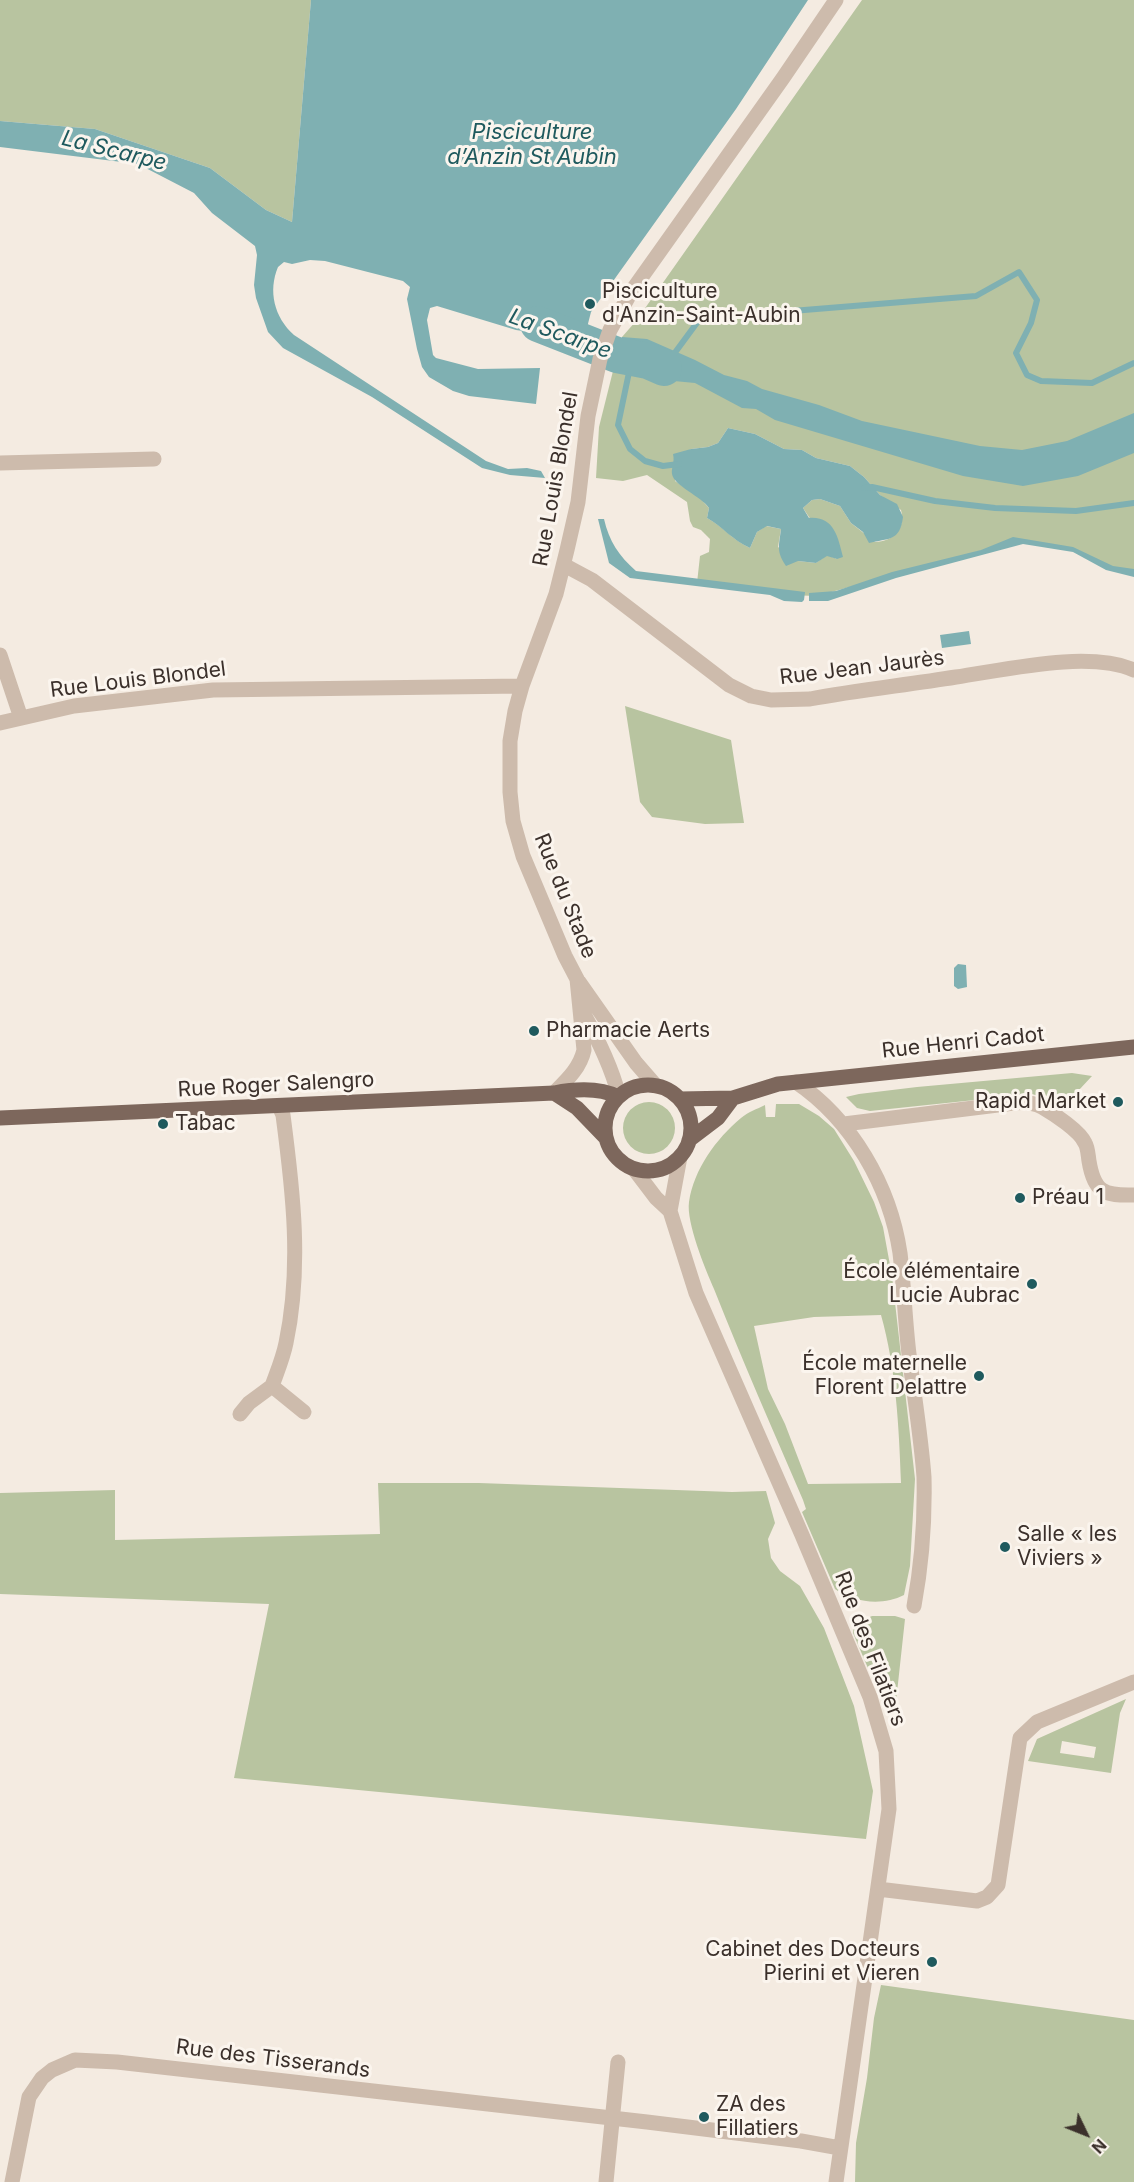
<!DOCTYPE html>
<html>
<head>
<meta charset="utf-8">
<style>
  body { margin:0 }
  #map { position:relative; width:1134px; height:2182px; overflow:hidden; background:#f4ebe1; font-family:Inter,sans-serif }
  canvas { display:block }
  .north { position:absolute; left:1056px; top:2104px; width:60px; height:60px; -webkit-text-stroke:4px #fbf5ee; paint-order:stroke; rotate:133deg; font-size:16px; font-weight:700; line-height:24px; text-align:center; color:#3b302b }
  .north::after { content:''; display:block; margin:auto; width:21px; height:27px; background:#3b302b; clip-path:polygon(50% 0,100% 100%,50% 72%,0 100%) }
</style>
</head>
<body>
<div id="map">
<canvas width="1134" height="2182"></canvas>
<div class="north">N</div>
</div>
<script>
const g = document.querySelector('canvas').getContext('2d');
g.lineJoin = 'round';
function paint(path, color) { g.fillStyle = color; g.fill(path, 'evenodd'); }
function strokePath(path, color, width, dash) { g.strokeStyle = color; g.lineWidth = width; g.lineCap = dash ? 'butt' : 'round'; g.setLineDash(dash || []); g.stroke(path); }
function label(font, color, halo, rows, align = 'center') {
  g.font = font + ' Inter,sans-serif'; g.lineWidth = 6; g.setLineDash([]); g.textBaseline = 'middle'; g.strokeStyle = halo; g.fillStyle = color; for (const [text, x, y, turn = 0] of rows) {
    g.save(); g.translate(x, y); g.rotate((+turn || 0) * Math.PI / 180); g.textAlign = isNaN(turn) ? turn : align; if (halo) g.strokeText(text, 0, 0); g.fillText(text, 0, 0); g.restore();
  }
}
const green = new Path2D(`
  M0 0H311L292 222 266 210 210 168 95 129 0 121Z
  M862 0H1134V573H1123L1078 551 1019 540 817 596 785 595 697 583 700 556 709 552 710 539 701 530 693 527 690 521 687 502 647 475 623 481 596 478 599 427 617 355 622 337 636 321ZM728 428 755 434 784 449 802 450 816 458 850 466 864 477 880 495 901 510C906 528 893 542 875 542L851 523 840 506 820 499 812 500 803 508 837 559 827 555 816 563 798 561 778 547 781 529 766 526 757 532 750 548C731 539 724 527 707 518L709 508 699 497 675 481V460L691 449 708 447 718 443Z
  M625 706 731 740 744 823 705 824 652 817 640 802Z
  M1072 1073 1092 1076 1066 1104 1032 1094 870 1111 857 1108 846 1097 859 1094 917 1087Z
  M623 1128a26 26 0 1 1 52 0a26 26 0 1 1-52 0Z
  M776 1104H799L819 1116 834 1129 854 1161 874 1202 883 1227 892 1276 915 1479 910 1566 904 1595C883 1606 854 1603 835 1589L802 1512 806 1509 803 1500C773 1430 742 1360 714 1289 705 1269 686 1222 689 1202 694 1169 716 1139 741 1118 748 1112 757 1109 765 1105L766 1117H775ZM881 1315C896 1368 899 1427 901 1483L808 1484 785 1424 768 1389 754 1326 814 1317Z
  M378 1483H479L732 1492 766 1491 775 1523 768 1539 771 1558 780 1571 800 1586 824 1628 854 1706 873 1791 866 1839 234 1778 269 1604 0 1594V1493L115 1490V1540L380 1534Z
  M872 1616H895L905 1619 895 1711 888 1715 853 1633 854 1624Z
  M1126 1699 1120 1713 1111 1773 1028 1761 1037 1739ZM1062 1741 1096 1747 1094 1758 1060 1753Z
  M881 1985 1134 2020V2182H855L856 2143 867 2078 874 2018Z`);
const water = new Path2D(`
  M311 0H808L736 109 591 312 582 347 559 343 537 333 516 330 437 306 430 308 427 320 433 355 436 358 478 369 540 368 536 404 469 396 453 391 429 377 422 367 417 349 407 299 410 287 403 281 325 261 310 260 292 264 284 262 278 267C268 291 274 317 294 335L486 461 508 469 527 468 541 471 545 478 510 475 482 468 372 397 283 348 268 332 256 298 254 285 257 255 255 246 212 213 194 193 138 164 0 147V121L95 129 210 168 266 210 292 222Z
  M622 337 647 339 695 360 724 375 747 381 762 389 819 405 862 421 980 446 1022 450 1067 441 1134 413V453L1078 476 1023 486 963 476 775 420 756 409 742 408 695 383 674 381 643 368 620 365 614 370Z
  M728 428 755 434 784 449 802 450 816 458 850 466 864 477 880 495 897 504 903 517C900 542 888 538 869 543L863 532 851 523 840 506 820 499 812 500 803 508 809 518C834 516 838 537 843 557L837 559 827 556 816 563 798 561 786 566C776 551 779 546 781 529L767 526 757 532 750 548C732 540 723 527 707 518L709 508C701 496 674 486 672 474 671 468 675 462 673 454L691 449 708 447 718 443Z
  M598 519H604C609 541 619 556 636 571L805 592 804 600 802 602 784 601 770 595 630 578 609 563Z
  M1013 537 1073 547 1113 566 1134 569V577L1106 570 1073 552 1023 544 896 578 828 601H809V593L836 591 892 572 981 550Z
  M969 631 971 644 942 648 940 635Z
  M958 964 966 965 967 987 958 989 954 986V968Z`);
const stream = new Path2D(`
  M632 358 618 425 630 449 645 461 663 466 679 464
  M671 358 699 320 706 318 976 296 1019 272 1037 300 1031 323 1016 353 1027 375 1041 381 1092 383 1134 363
  M864 488 872 487 935 501 995 508 1076 511 1134 503`);
const river = new Path2D(`
  M538 324 617 355 648 361 664 368`);
const minor = new Path2D(`
  M0 463 154 459
  M564 565 592 580 729 685 751 696 771 700 810 699C858 690 907 685 956 677 1005 670 1088 650 1134 670
  M0 655 21 718
  M0 723 74 706 213 690 522 686
  M582 1011C598 1039 611 1065 619 1096
  M796 1082C852 1120 890 1186 900 1253 904 1287 905 1321 909 1354 914 1395 921 1436 924 1477 925 1520 922 1563 914 1606
  M656 1086 636 1063 577 979 565 956 523 856 513 821 510 792V741L515 711 522 686 556 594 567 550 578 502 588 416 600 359 610 330 631 292 783 78 836 0
  M554 1093C567 1080 580 1068 584 1050L577 979
  M279 1106 283 1115C293 1191 302 1267 286 1343 283 1358 277 1372 272 1386L304 1412
  M844 1124 1014 1103C1024 1102 1034 1103 1042 1107 1054 1114 1080 1131 1085 1143 1088 1148 1088 1155 1089 1161 1094 1192 1104 1196 1134 1195
  M634 1169 656 1198 670 1211 696 1293 802 1535 870 1697 886 1751 889 1809 836 2182
  M670 1211 680 1157
  M240 1414 249 1403 272 1386
  M878 1889 977 1901 987 1897 998 1885 1020 1738 1037 1722 1134 1682
  M12 2182 29 2097 42 2078 52 2070 75 2060 117 2062 647 2122 801 2141 840 2148
  M606 2182 618 2062`);
const major = new Path2D(`
  M605 1128a43 43 0 1 1 86 0a43 43 0 1 1-86 0Z
  M554 1093 577 1108 605 1137
  M680 1099 733 1098 778 1084 1134 1047
  M0 1118 554 1093C575 1089 599 1087 618 1097
  M689 1140 718 1118 733 1098`);
const markers = [
  [590,304,6,"#1f5a5e"],
  [534,1031,6,"#1f5a5e"],
  [1118,1102,6,"#1f5a5e"],
  [163,1124,6,"#1f5a5e"],
  [1020,1198,6,"#1f5a5e"],
  [1032,1284,6,"#1f5a5e"],
  [979,1376,6,"#1f5a5e"],
  [1005,1547,6,"#1f5a5e"],
  [932,1962,6,"#1f5a5e"],
  [704,2117,6,"#1f5a5e"]
];
const poiNames = [
  ["Pisciculture",602,292],
  ["d'Anzin-Saint-Aubin",602,316],
  ["Pharmacie Aerts",546,1031],
  ["Rapid Market",1106,1102,"right"],
  ["Tabac",175,1124],
  ["Préau 1",1032,1198],
  ["École élémentaire",1020,1272,"right"],
  ["Lucie Aubrac",1020,1296,"right"],
  ["École maternelle",967,1364,"right"],
  ["Florent Delattre",967,1388,"right"],
  ["Salle « les",1017,1535],
  ["Viviers »",1017,1559],
  ["Cabinet des Docteurs",920,1950,"right"],
  ["Pierini et Vieren",920,1974,"right"],
  ["ZA des",716,2105],
  ["Fillatiers",716,2129]
];
const streetNames = [
  ["Rue Louis Blondel",556,479,-80],
  ["Rue Jean Jaurès",862,668,-7],
  ["Rue Louis Blondel",138,680,-7],
  ["Rue du Stade",565,896,68],
  ["Rue Henri Cadot",963,1043,-6],
  ["Rue Roger Salengro",276,1085,-3],
  ["Rue des Filatiers",870,1649,69],
  ["Rue des Tisserands",273,2059,7]
];
const waterNames = [
  ["Pisciculture",532,132],
  ["d’Anzin St Aubin",532,157],
  ["La Scarpe",114,151,14],
  ["La Scarpe",560,334,20]
];
paint(green, '#b8c4a0');
paint(water, '#7fb0b2');
strokePath(stream, '#7fb0b2', 6);
strokePath(river, '#7fb0b2', 36);
strokePath(minor, '#cdbbac', 15);
strokePath(major, '#7d675c', 15);
for (const [x, y, r, color] of markers) { const dot = new Path2D(); dot.arc(x, y, r, 0, 2 * Math.PI); g.fillStyle = color; g.fill(dot); strokePath(dot, '#fbf5ee', 2); }
label('21px', '#3b302b', '#fbf5ee', poiNames, 'left');
label('21px', '#3b302b', '#fbf5ee', streetNames);
label('italic 22px', '#1f5a5e', '#fbf5ee', waterNames);
</script>
</body>
</html>
